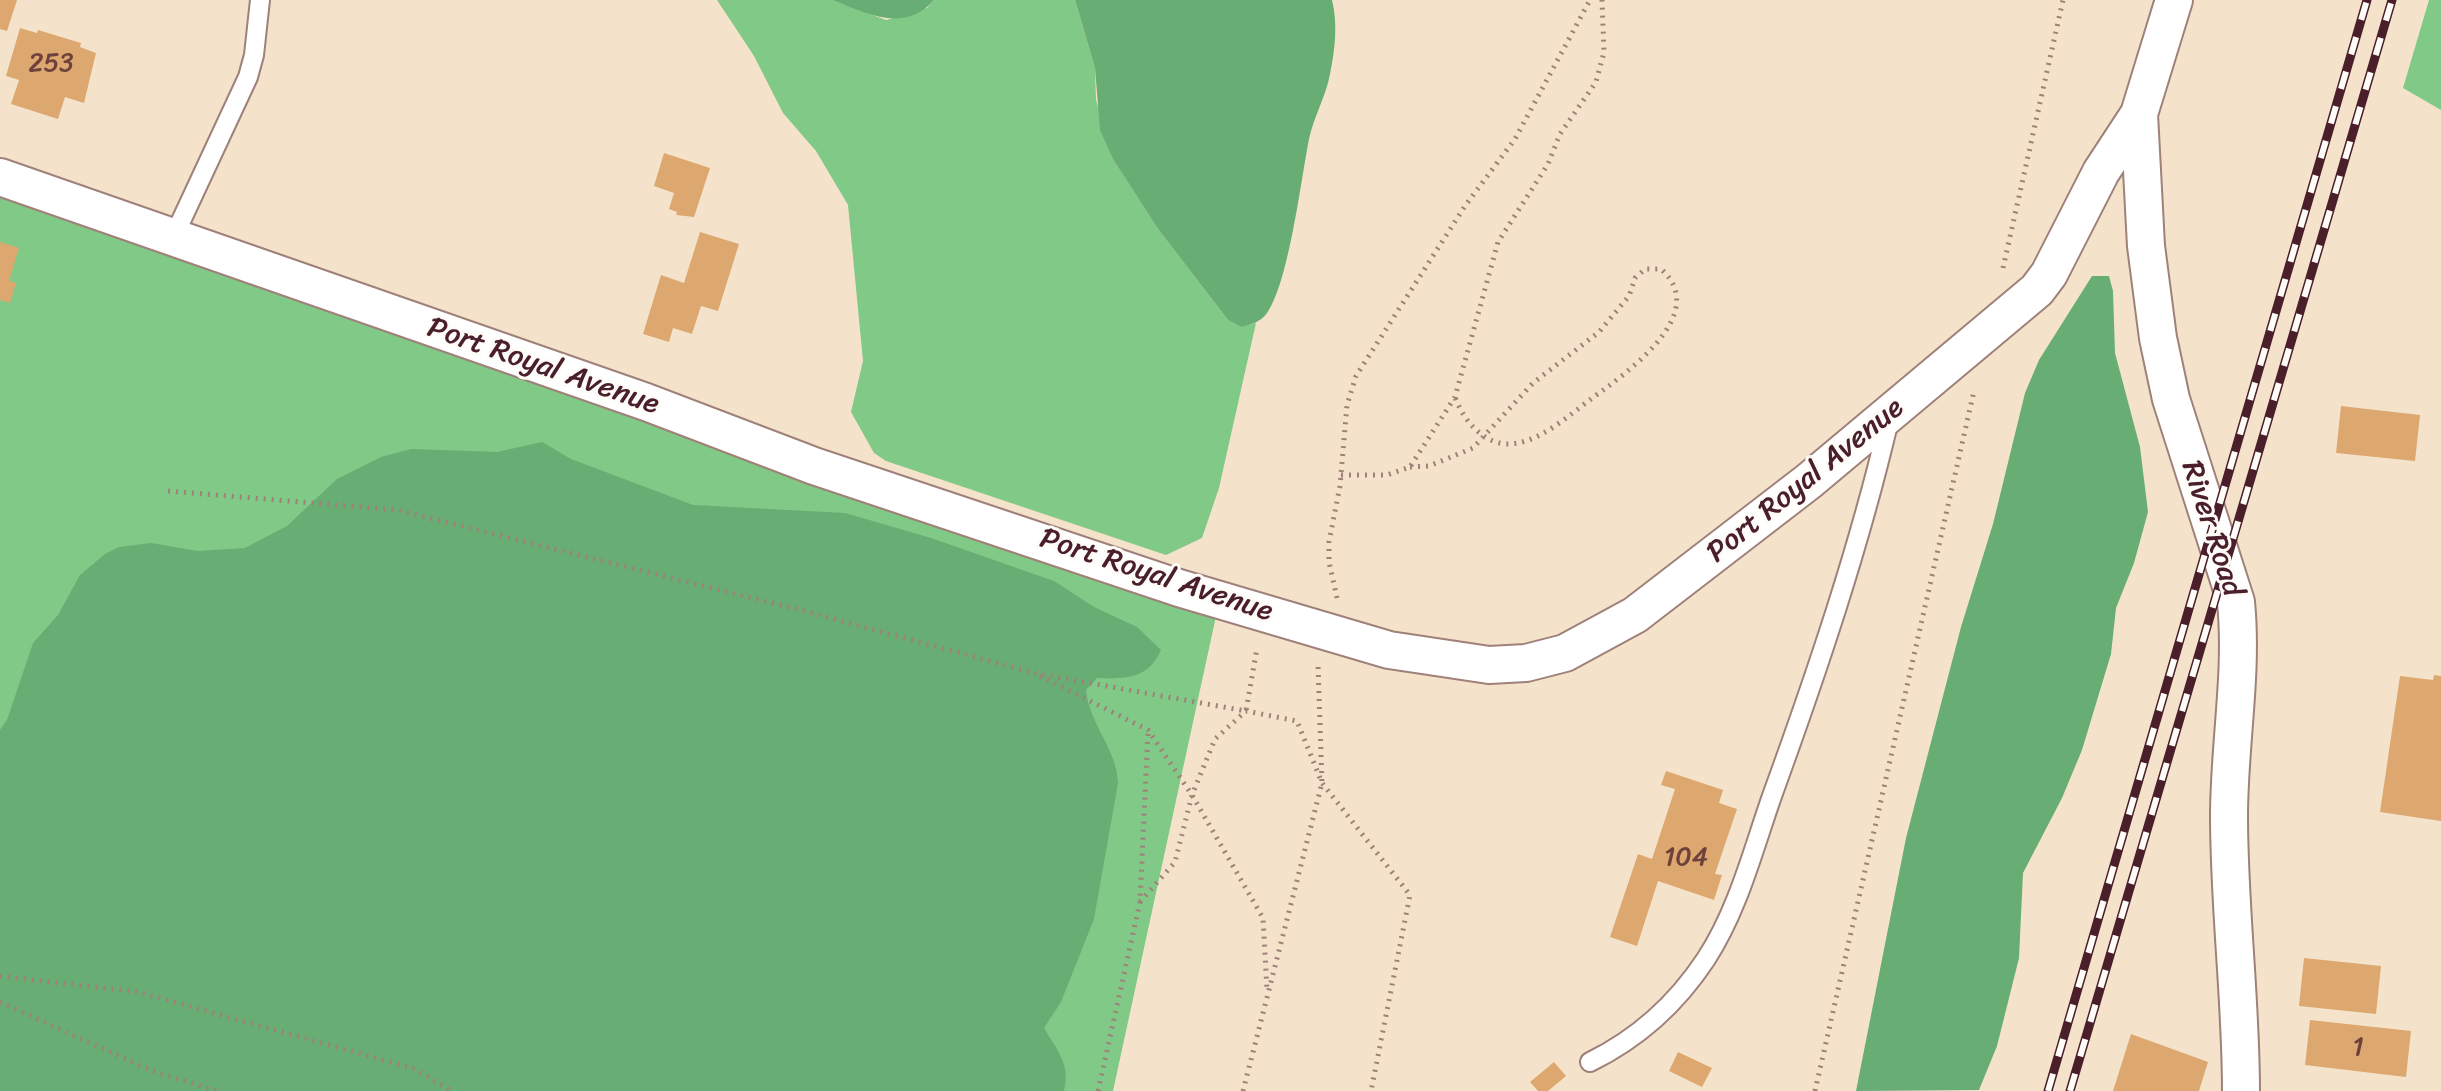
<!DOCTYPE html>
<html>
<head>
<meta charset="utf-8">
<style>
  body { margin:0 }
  canvas { display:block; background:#f4e3ca }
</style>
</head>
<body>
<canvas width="2441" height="1091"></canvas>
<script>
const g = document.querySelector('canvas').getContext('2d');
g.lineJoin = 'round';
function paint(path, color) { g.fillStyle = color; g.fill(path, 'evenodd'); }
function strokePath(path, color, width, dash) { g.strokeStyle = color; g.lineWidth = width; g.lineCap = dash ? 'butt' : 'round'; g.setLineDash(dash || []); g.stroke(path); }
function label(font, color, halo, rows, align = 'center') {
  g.font = font + ' Sriracha,sans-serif'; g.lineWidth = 6; g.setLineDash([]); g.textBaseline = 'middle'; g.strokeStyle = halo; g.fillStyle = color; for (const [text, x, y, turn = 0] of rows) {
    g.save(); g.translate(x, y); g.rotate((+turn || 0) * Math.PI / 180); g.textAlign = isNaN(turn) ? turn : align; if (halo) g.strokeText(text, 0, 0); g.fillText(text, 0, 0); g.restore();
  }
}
const green = new Path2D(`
  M717 0H832L886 20 927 8 934 0H1075L1095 68 1096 100 1114 161 1158 229 1228 320 1241 327 1256 323 1219 488 1202 538 1166 555 886 461 874 453 851 412 863 361 848 205 816 151 783 113 754 56Z
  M2429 0H2441V110L2403 88Z
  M0 194 1218 607 1113 1091H0Z`);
const forest = new Path2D(`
  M832 0H934C904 34 867 13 832 0Z
  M1075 0H1332C1338 25 1335 49 1330 74 1326 96 1314 116 1309 139 1301 179 1289 282 1267 313 1261 322 1250 325 1241 327L1228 320 1158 229 1114 161 1100 130 1095 68Z
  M2092 276H2109L2113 291 2115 353 2140 447 2148 512 2134 563 2116 608 2111 654 2082 750 2062 798 2023 873 2019 958 1997 1046 1979 1090 1856 1091 1906 838 1961 627 1993 524 2025 393 2039 360Z
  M542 442 571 459 693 505 845 513 931 538 1054 581 1094 607 1137 627 1161 650C1148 679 1126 679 1097 678L1086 690C1089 724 1117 749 1118 783L1094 919 1061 1002 1044 1028C1057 1050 1071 1065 1064 1091H0V730L7 720 33 643 58 615 80 575 105 554 119 547 151 543 198 551 245 548 287 526 337 479 381 457 411 449 497 452Z`);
const building = new Path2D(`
  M0 0H17L7 31 0 29Z
  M20 28 37 33 38 30 81 43 80 47 96 53 84 103 65 97 58 119 11 104 19 80 6 76Z
  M664 153 710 168 694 217 676 215 677 212 669 209 674 193 654 186Z
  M700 232 739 244 718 311 701 306 692 334 673 328 669 342 643 334 661 275 684 283Z
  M0 242 19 248 9 281 16 283 10 303 0 300Z
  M2341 406 2420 415 2415 461 2336 453Z
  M2434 675 2441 676V821L2380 812 2400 676 2433 680Z
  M1666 771 1723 790 1719 803 1737 809 1715 874 1722 875 1714 900 1658 881 1637 946 1610 937 1638 854 1652 859 1675 789 1661 785Z
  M2304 958 2381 966 2376 1014 2299 1006Z
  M2310 1020 2411 1031 2406 1077 2305 1065Z
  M2131 1034 2208 1062 2199 1091H2113Z
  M1678 1052 1712 1068 1702 1087 1669 1071Z
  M1554 1062 1566 1076 1548 1091H1538L1530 1082Z`);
const path = new Path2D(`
  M2003 268 2063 0
  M1410 467 1429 466 1473 448 1533 383 1599 332 1629 296 1635 278 1645 269H1661C1712 314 1625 374 1591 399 1568 416 1537 445 1506 444 1481 442 1463 419 1455 397
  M1341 475H1387L1410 467 1455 397 1498 242 1548 164 1560 134 1596 82 1604 52 1602 0
  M168 491 397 510 801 610 1034 673 1246 711 1257 648
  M1337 598 1329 562V542L1340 486 1347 405 1356 376 1465 206 1515 139 1590 0
  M1040 676 1148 730 1192 795 1263 918 1267 990
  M1140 902 1175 862 1192 795 1215 739 1246 711 1297 721 1322 783 1410 895 1371 1091
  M0 976 138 992 415 1069 451 1091
  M0 1002 152 1071 217 1091
  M1098 1091 1140 902 1148 731
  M1243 1091 1322 783 1318 665
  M1815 1091 1974 391`);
const service = new Path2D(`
  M174 236 248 77 254 55 260 0
  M1590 1062C1637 1039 1677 1003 1706 959 1738 910 1753 850 1772 796 1817 672 1859 548 1889 420`);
const minor = new Path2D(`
  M2174 0 2139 114 2146 246 2158 338 2171 399 2236 602C2243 673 2229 745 2229 816 2229 908 2241 999 2241 1091
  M0 177 646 402 814 466 1179 588 1389 650 1489 665 1526 663 1565 653 1635 615 1809 481 2037 290 2049 274 2101 172 2139 114`);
const rail = new Path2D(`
  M2048 1091 2367 0
  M2070 1091 2392 0`);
const numberNames = [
  ["253",51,64],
  ["104",1686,858],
  ["1",2358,1048]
];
const streetNames = [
  ["Port Royal Avenue",543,367,19],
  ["Port Royal Avenue",1806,481,-39],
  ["River Road",2211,529,72],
  ["Port Royal Avenue",1156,576,18]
];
paint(green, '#80c986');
paint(forest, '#68ad73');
paint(building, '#dda870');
strokePath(service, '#9f817a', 22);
strokePath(minor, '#9f817a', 40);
strokePath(path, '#9f817a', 5, [2, 6]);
strokePath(service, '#fff', 18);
strokePath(minor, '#fff', 36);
strokePath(rail, '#4a1f2b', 9);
strokePath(rail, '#fdfcf7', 6, [18]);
label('26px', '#6f413c', null, numberNames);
label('30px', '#4a1f2b', '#fdfcf7', streetNames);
</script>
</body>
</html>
